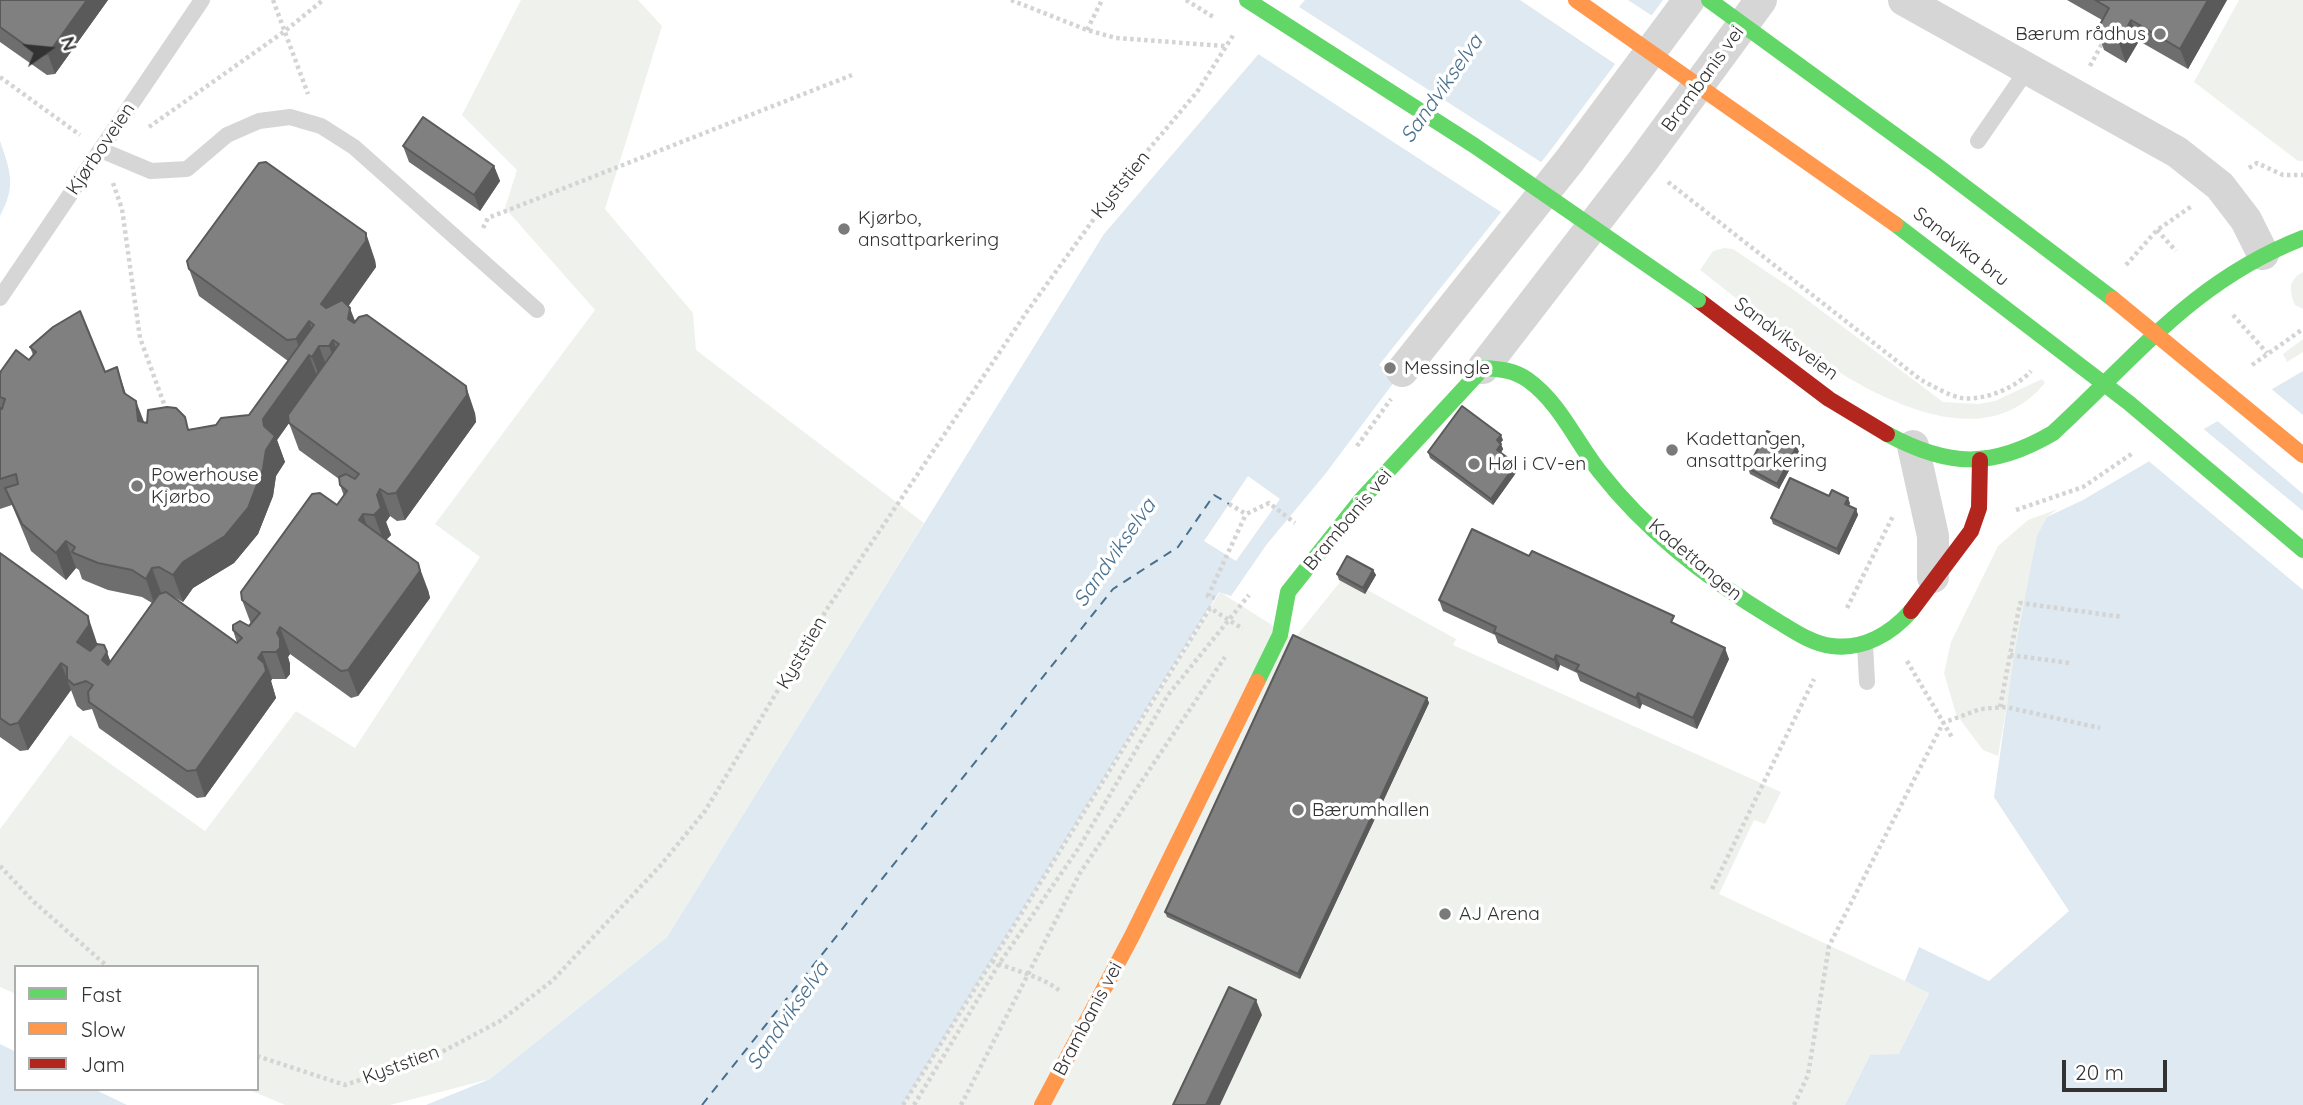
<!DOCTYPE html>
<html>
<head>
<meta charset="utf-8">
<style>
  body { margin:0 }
  #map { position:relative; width:2303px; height:1105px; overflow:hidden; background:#fff; font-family:Quicksand,sans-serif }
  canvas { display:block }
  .legend { position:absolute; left:14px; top:965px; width:245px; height:126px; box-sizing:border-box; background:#fff; border:2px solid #adadad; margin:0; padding:9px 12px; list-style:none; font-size:21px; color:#323232 }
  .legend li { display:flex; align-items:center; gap:14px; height:35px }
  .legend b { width:35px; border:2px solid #adadad }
  .north { position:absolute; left:14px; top:14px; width:70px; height:70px; -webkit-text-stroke:5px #fff; paint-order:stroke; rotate:75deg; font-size:19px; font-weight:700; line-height:28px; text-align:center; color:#323232 }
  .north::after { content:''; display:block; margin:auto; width:24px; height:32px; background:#323232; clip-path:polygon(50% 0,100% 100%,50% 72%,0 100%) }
  .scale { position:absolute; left:2062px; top:1060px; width:105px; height:32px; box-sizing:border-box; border:4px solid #323232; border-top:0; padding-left:9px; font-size:21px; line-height:24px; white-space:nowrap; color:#323232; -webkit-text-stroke:5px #fff; paint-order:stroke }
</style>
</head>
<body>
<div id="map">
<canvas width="2303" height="1105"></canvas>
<ul class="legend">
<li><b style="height:9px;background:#63d668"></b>Fast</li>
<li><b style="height:9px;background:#ff974d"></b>Slow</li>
<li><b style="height:9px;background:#b3261e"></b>Jam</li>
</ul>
<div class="north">N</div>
<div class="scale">20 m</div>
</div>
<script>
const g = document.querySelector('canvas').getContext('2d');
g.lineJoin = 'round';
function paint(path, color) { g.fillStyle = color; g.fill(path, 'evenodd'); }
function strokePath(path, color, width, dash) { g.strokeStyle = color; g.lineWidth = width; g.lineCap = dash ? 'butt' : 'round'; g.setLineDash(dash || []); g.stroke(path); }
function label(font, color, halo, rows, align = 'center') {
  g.font = font + ' Quicksand,sans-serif'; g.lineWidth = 7; g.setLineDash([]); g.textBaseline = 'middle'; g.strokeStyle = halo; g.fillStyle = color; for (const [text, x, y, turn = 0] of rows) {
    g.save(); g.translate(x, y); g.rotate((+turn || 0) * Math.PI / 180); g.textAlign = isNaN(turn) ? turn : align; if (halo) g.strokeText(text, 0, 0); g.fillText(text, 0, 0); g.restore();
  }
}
const green = new Path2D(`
  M521 0H638L662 26 605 209 693 313 696 350 924 523 667 937 490 1079 390 1105H285L247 1089H257V967H16V994L0 987V829L70 735 205 831 296 711 355 748 480 557 435 524 595 310 505 208 517 170 462 115Z
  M2239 0H2303V161H2298L2194 82Z
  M1724 248 1733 249 1794 290 1943 402 1978 404 1995 401 2042 379 2045 383C1956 491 1774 326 1700 270L1713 251Z
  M2303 272V309L2295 305C2289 290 2288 280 2303 272Z
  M2303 339V352L2287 362 2283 354Z
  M2058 509 2047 517 2037 535 1998 756 1983 750 1956 714 1944 673 1951 642 1998 546 2028 520Z
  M1344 577 1456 639 1453 645 1781 792 1765 824 1754 820 1719 894 1929 992 1899 1055H1870L1845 1105H903L1220 592 1294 639Z`);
const water = new Path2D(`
  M1305 0H1663L1550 151 1379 365 1397 378 1326 473 1267 544 1231 596 1219 592 903 1105H426L490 1079 667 937 1104 234Z
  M0 141C11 173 16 186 0 216Z
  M2303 371V1105H1845L1870 1055 1899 1054 1929 993 1905 981 1919 947 1989 981 2069 911 1994 797 2014 656 2037 535 2047 517 2083 500Z
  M0 1044 16 1052V1089H94L127 1105H0Z`);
const pier = new Path2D(`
  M1520 0H1628L1654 17 1618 66Z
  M1296 5 1544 164 1504 214 1255 52Z
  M2269 387 2303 415V494L2214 418Z
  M2200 426 2303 511V590L2145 458Z
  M1248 476 1280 499 1236 561 1204 541Z`);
const ferry = new Path2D(`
  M702 1105 1113 589 1178 547 1214 495 1229 504`);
const path = new Path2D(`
  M273 0 308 94
  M1011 0 1087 30 1116 38 1225 46
  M1087 30 1102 0
  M2090 66 2104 40
  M0 77 80 135
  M149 127 285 31 323 0
  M2249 168 2257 163 2283 175H2303
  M1668 182 1921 380C1933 386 1949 396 1962 398 1985 401 2017 387 2031 371
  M113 183 122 209 140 338 167 412
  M483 228 488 218 852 75
  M2157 230 2176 251
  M2126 265 2157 230 2192 206
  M2233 315 2267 353
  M2252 365 2303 329
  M1357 446 1391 399
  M1229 504 1246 514 1269 503 1295 523
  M2016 510 2083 487 2133 453
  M1215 598 1208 596 1246 514
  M1847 608 1893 516
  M2010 655 2070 663
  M1907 661 1953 739
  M2000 707 2020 603 2123 617
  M0 866 34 902 108 967
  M1712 889 1814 679
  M992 961C1014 971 1043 976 1061 992
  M257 1056 345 1085 438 1054 500 1021 552 981 660 866 705 811 827 609 1026 313 1117 187 1197 92 1234 34
  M903 1105 1210 608 1243 629
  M914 1105 999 964 1080 846 1168 695 1249 595
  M961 1105 1080 873 1225 657
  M1794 1105 1808 1075 1829 946 1943 723 1980 709 2006 707 2100 728`);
const lane = new Path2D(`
  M1978 141 2027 70
  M101 150 151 171 187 169 227 135 259 121 290 117 321 126 354 147 537 310
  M0 298 202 0
  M1865 644 1867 682`);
const street = new Path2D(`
  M1904 0 2177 152 2220 186 2246 220 2263 254
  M1483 368 1642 162 1761 0
  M1402 371 1570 160 1689 0
  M1913 446 1933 536V577`);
const fast = new Path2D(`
  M1887 434C1948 467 1992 469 2053 433 2137 356 2193 281 2303 238
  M1257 682 1280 635 1288 592 1361 500 1483 368C1500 369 1514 370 1528 380 1560 403 1576 442 1600 472 1647 532 1709 580 1774 619 1791 629 1811 644 1832 646 1863 650 1891 634 1911 611`);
const slow = new Path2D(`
  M1042 1105 1132 936 1257 682`);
const jam = new Path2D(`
  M1698 300 1829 399 1887 434
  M1911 611 1971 531 1979 508 1980 460`);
const pathBridge = new Path2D(`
  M1186 0 1215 18`);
const fastBridge = new Path2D(`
  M1247 0 1475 146 1698 300
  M1709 0 1936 165 2113 299
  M1895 224 2129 403 2303 550`);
const slowBridge = new Path2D(`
  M1576 0 1895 224
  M2113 299 2303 455`);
const wall = new Path2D(`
  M0 0H108L55 74 47 75 0 42Z
  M2067 0H2227L2188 69 2139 41 2126 63 2104 50 2097 30 2102 20Z
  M403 146 494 166 500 181 480 211 409 162Z
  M375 260 376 267 348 306 355 321 475 413 476 422 405 520 397 521 390 516 386 522 391 535 386 540 428 590 430 598 358 696 351 698 290 654 288 657 290 664V674L286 679H272L271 681 276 698 205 797 197 798 99 728 92 709 83 711 77 706 71 690 28 750 20 751 0 737V553L97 644 104 645 110 661 152 603 142 597 108 590 86 581 82 579 79 570 76 568 66 580 31 551 12 505 0 509V374L29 360 33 355 30 347 105 372 127 395 144 422 190 429 216 425 249 415 288 361 199 296 189 269ZM289 423 299 450 339 479 340 485 344 496 337 505 242 600 251 624 249 626 233 630 237 643 168 594 183 602 193 588 234 563 258 534 273 496 276 476 285 462 277 440Z
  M1503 440 1500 443 1503 449 1501 453 1516 464 1518 470 1493 505 1430 458 1428 452Z
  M1799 452 1779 489 1750 474 1748 468Z
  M1829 496 1850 503 1849 506 1856 509 1858 515 1839 555 1773 524 1771 518Z
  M1373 570 1376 575 1365 594 1339 580 1337 574Z
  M1439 600 1677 625 1729 659 1697 729 1642 704 1640 709 1580 681 1577 673 1560 665 1558 671 1498 643 1495 635 1443 611Z
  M1427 698 1429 703 1300 979 1167 917 1165 912Z`);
const shadedWall = new Path2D(`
  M87 0H108L55 74 48 54Z
  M2208 0H2227L2188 69 2180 49Z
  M2131 20 2139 41 2126 63 2119 43Z
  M494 166 500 181 480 211 474 195Z
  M366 233 375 260 376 267 331 331 321 304Z
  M350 308 360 334 348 319Z
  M309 321 318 348 319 346 329 373 322 384 312 357 309 355 319 381 277 440 285 462 276 476 273 496 258 534 234 563 193 588 183 602 173 575 264 426 263 419 304 362 296 339Z
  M333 340 343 366 339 372 329 346Z
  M117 367 126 394 133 419 124 393Z
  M466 386 475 413 476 422 405 520 396 493Z
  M136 401 146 427 138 421Z
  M1501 435 1503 440 1499 445 1497 440Z
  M1501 444 1503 449 1499 455 1497 450Z
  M1797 446 1799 452 1779 489 1777 484Z
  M1516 464 1518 470 1493 505 1491 499Z
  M380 489 390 516 386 522 391 535 384 542 374 515 377 495Z
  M1848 498 1850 503 1847 510 1845 504Z
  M1856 509 1858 515 1839 555 1837 549Z
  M363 514 372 541 359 520Z
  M66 541 76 568 66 580 56 553Z
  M418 563 428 590 430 598 358 696 348 670Z
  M152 568 162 595 155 606 146 579Z
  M1373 570 1376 575 1365 594 1363 588Z
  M88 616 97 643 98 652 87 668 77 642Z
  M280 627 290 654 288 657 290 664V674L286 679 276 652 277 633Z
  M1725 648 1729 659 1697 729 1693 718Z
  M107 652 117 679 102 660Z
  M262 652 272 679 271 681 276 698 205 797 196 770 258 658Z
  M1556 655 1560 665 1558 671 1554 660Z
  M61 663 71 690 28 750 18 723Z
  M1638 693 1642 704 1640 709 1636 698Z
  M1427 698 1429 703 1300 979 1298 974Z
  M1256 1000 1262 1015 1220 1105H1206Z`);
const building = new Path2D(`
  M0 0H87L48 54 39 55 0 27Z
  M2095 0H2208L2180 49 2131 20 2119 43 2097 30 2109 8Z
  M423 117 494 166 474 195 403 146Z
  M266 162 366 233V241L321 304 326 308 342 300 350 308 348 319 354 323 359 317 367 315 466 386 467 395 396 493 388 494 380 489 377 495 381 508 374 515 363 514 359 520 418 563 420 571 348 670 341 671 280 627 277 633 280 638V648L276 652H262L258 658 264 663 266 671 196 770 187 771 89 702 88 692 93 685 86 681 74 685 67 679V667L61 663 18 723 10 725 0 718V553L88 616 89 625 77 642 90 651 97 644 104 645 107 652 102 660 108 665 159 594 166 592 237 643 242 638 233 630V625L240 621 249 626 260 613 242 600 241 592 312 494 320 493 337 505 347 491 340 485 339 477 346 474 355 479 359 474 289 423 288 415 339 344 333 340 329 346H319L312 357 309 355 263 419 264 426 275 436 266 450 263 469 248 508 225 536 183 562 173 575 159 567 152 568 146 579 132 570 98 563 76 554 72 552 75 547 66 541 56 553 22 524 5 488 18 484 16 474 0 479V408L2 409 5 399 0 397V374L1 371 16 350 29 360 36 352 30 347 53 327 80 311 105 372 117 367 124 393 136 401 138 421 147 423 148 410 167 407 176 408 185 417 188 430 216 425 221 418 249 415 314 325 309 321 296 339 287 340 189 269 187 261 259 163Z
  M1462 406 1501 435 1497 440 1501 444 1497 450 1516 464 1491 499 1428 452Z
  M1767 431 1797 446 1777 484 1748 468Z
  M1790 478 1829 496 1832 490 1848 498 1845 504 1856 509 1837 549 1771 518Z
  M1472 529 1529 556 1532 551 1674 616 1671 622 1725 648 1693 718 1638 693 1636 698 1576 670 1579 665 1556 655 1554 660 1494 632 1496 627 1439 600Z
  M1347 556 1373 570 1363 588 1337 574Z
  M1293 635 1427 698 1298 974 1165 912Z
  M1229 987 1256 1000 1206 1105H1173Z`);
const markers = [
  [2160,34,7,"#7a7a7a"],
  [844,229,7,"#7a7a7a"],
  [1390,368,7,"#7a7a7a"],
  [1672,450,7,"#7a7a7a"],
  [1474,464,7,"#7a7a7a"],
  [137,486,7,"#7a7a7a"],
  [1298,810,7,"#7a7a7a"],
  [1445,914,7,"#7a7a7a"]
];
const poiNames = [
  ["Bærum rådhus",2146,34,"right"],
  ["Kjørbo,",858,218],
  ["ansattparkering",858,240],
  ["Messingle",1404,368],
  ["Kadettangen,",1686,439],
  ["ansattparkering",1686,461],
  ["Høl i CV-en",1488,464],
  ["Powerhouse",151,475],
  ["Kjørbo",151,497],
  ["Bærumhallen",1312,810],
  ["AJ Arena",1459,914]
];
const streetNames = [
  ["Brambanis vei",1703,79,-54],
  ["Kjørboveien",101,149,-56],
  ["Kyststien",1121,185,-51],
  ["Sandvika bru",1961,247,38],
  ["Sandviksveien",1786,339,37],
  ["Brambanis vei",1348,520,-50],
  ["Kadettangen",1695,560,40],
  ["Kyststien",802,653,-60],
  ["Brambanis vei",1088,1019,-62],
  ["Kyststien",401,1065,-20]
];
const waterNames = [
  ["Sandvikselva",1442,89,-55],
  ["Sandvikselva",1115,553,-55],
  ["Sandvikselva",788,1016,-55]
];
paint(green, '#eff2ec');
paint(water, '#dfe9f1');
paint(pier, '#fff');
strokePath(ferry, '#476f8e', 2, [9, 7]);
strokePath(path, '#d4d4d4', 4.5, [3.5, 3.5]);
strokePath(lane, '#d6d6d6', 16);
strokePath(street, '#d6d6d6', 32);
strokePath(fast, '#63d668', 16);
strokePath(slow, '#ff974d', 16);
strokePath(jam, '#b3261e', 16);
strokePath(pathBridge, '#d4d4d4', 4.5, [3.5, 3.5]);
strokePath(fastBridge, '#63d668', 16);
strokePath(slowBridge, '#ff974d', 16);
paint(wall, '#6e6e6e');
paint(shadedWall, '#5a5a5a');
paint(building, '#808080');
strokePath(building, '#5a5a5a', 2);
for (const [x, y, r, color] of markers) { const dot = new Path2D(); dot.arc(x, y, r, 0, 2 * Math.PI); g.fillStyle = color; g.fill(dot); strokePath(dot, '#fff', 2.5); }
label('19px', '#323232', '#fff', poiNames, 'left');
label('19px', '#323232', '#fff', streetNames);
label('italic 21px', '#476f8e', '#fff', waterNames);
</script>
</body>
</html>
